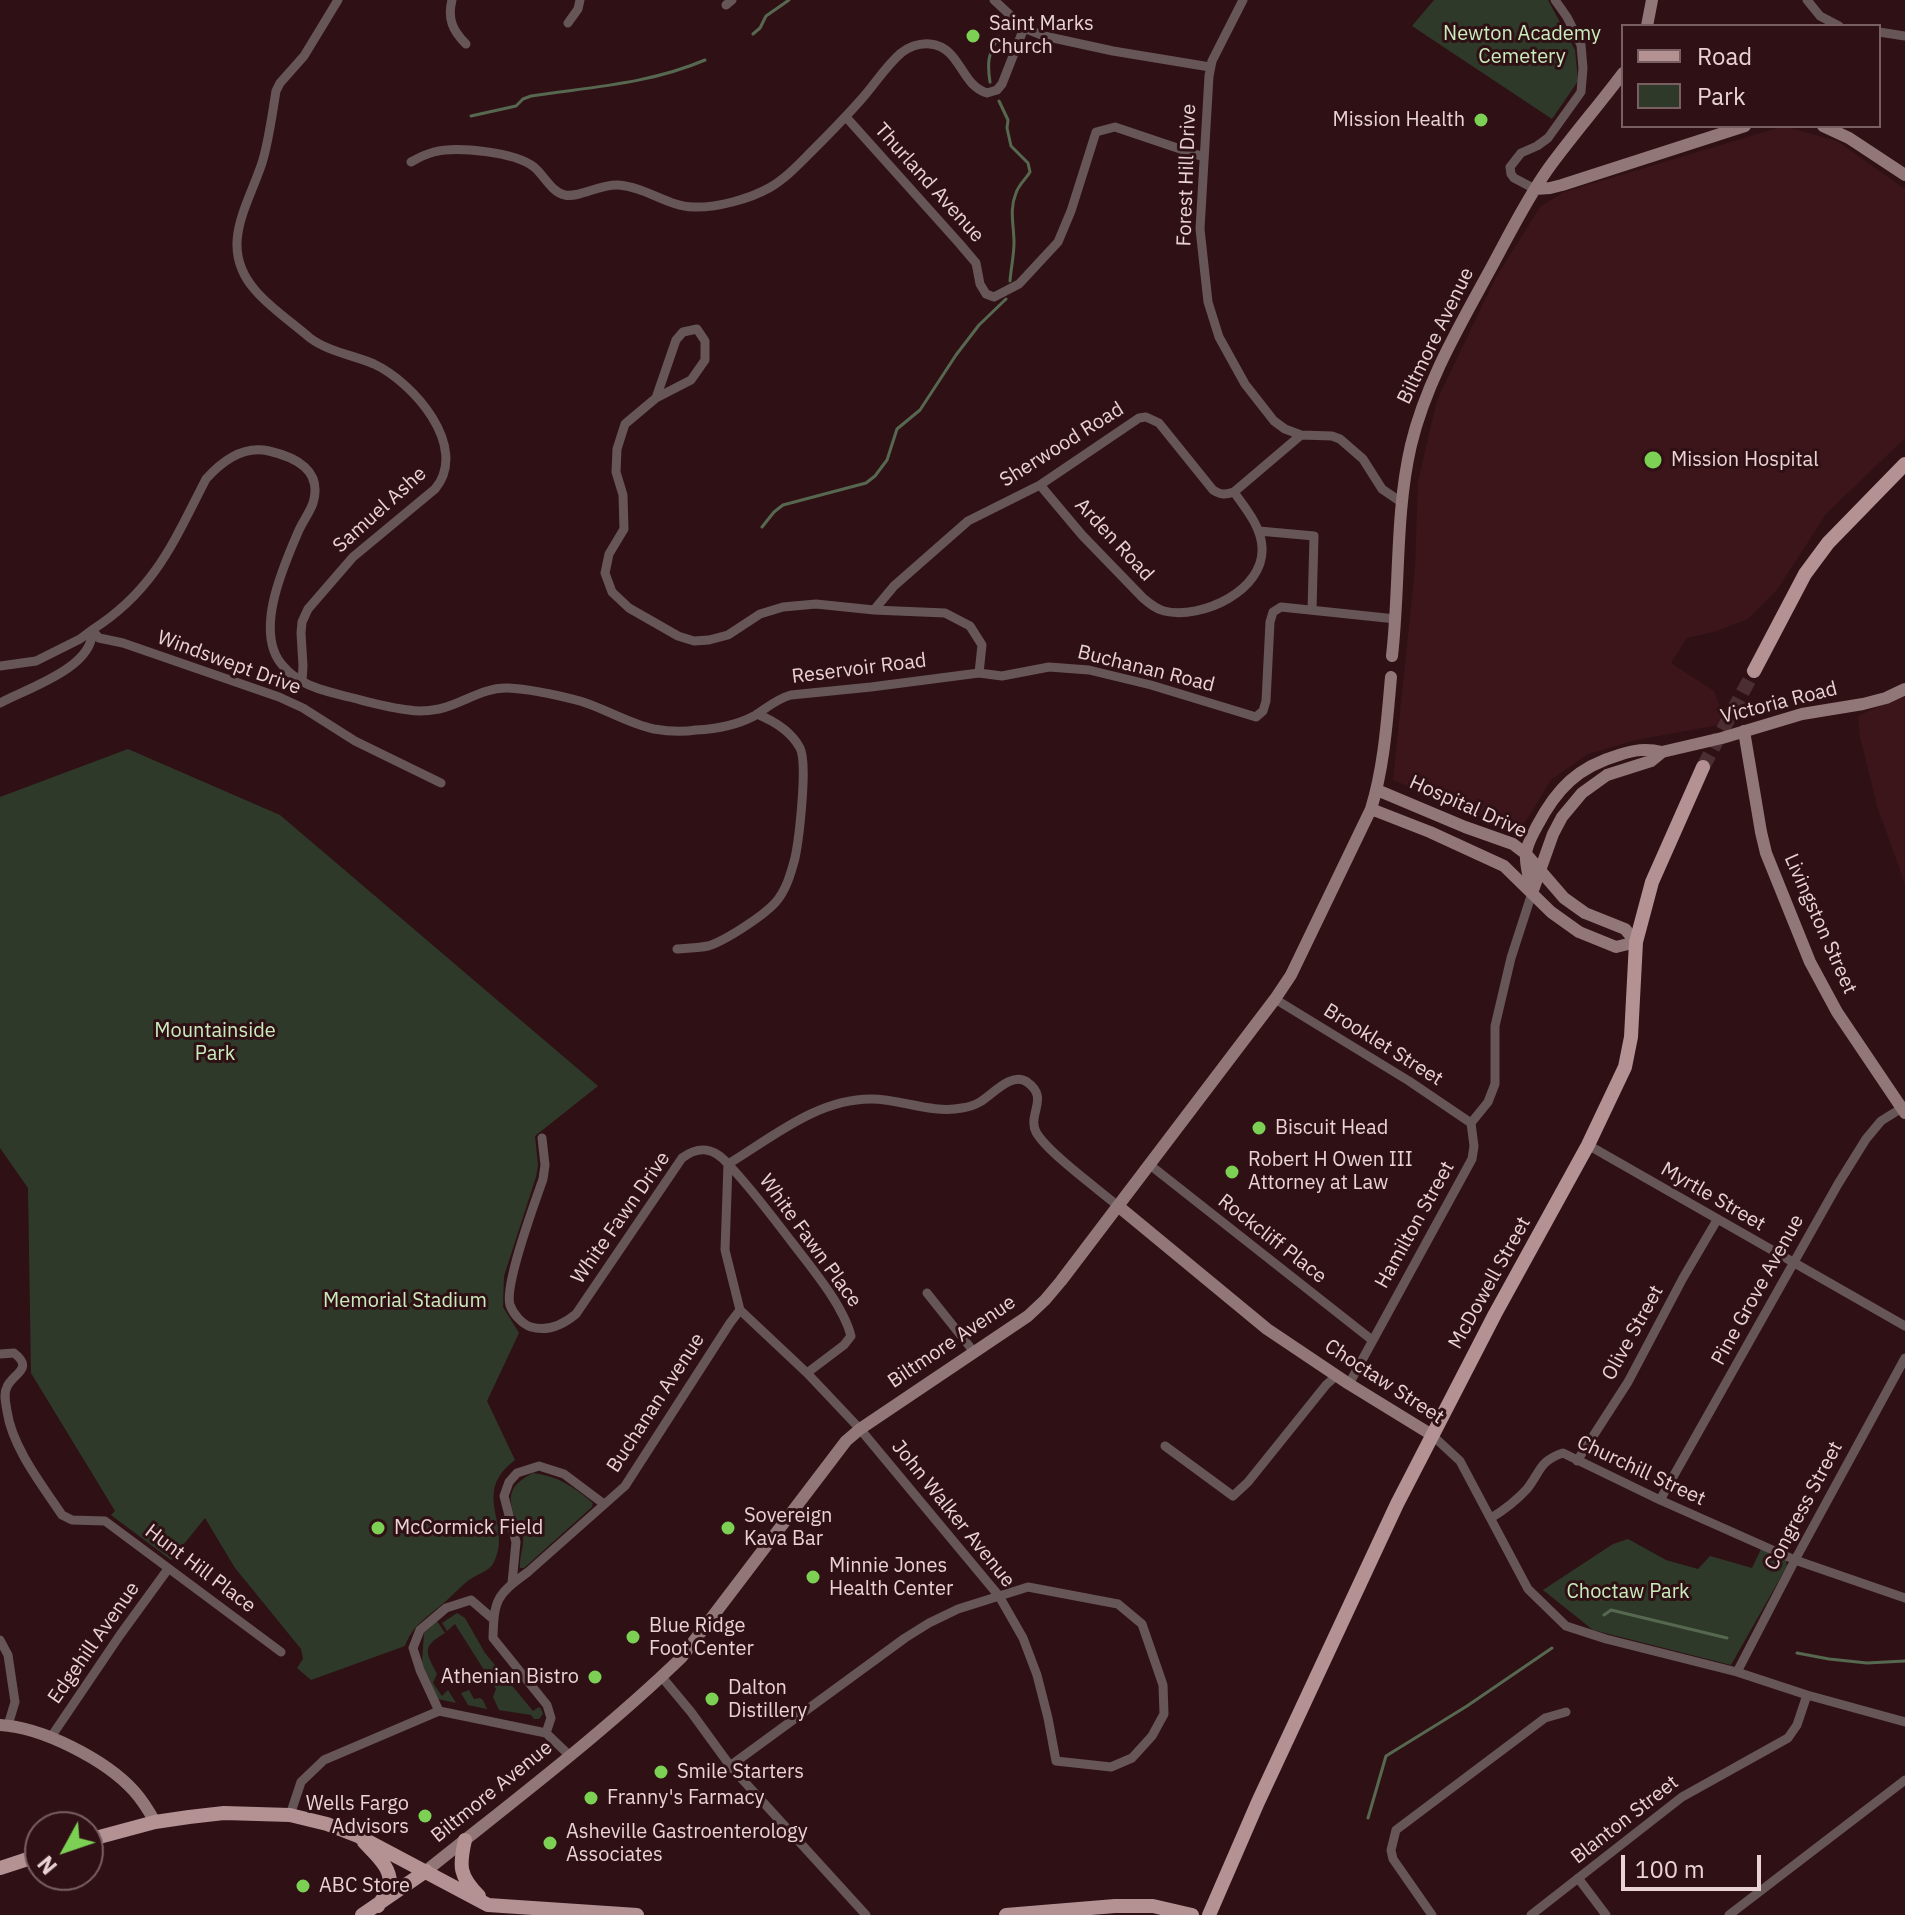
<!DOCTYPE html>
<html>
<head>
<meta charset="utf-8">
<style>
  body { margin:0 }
  #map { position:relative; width:1905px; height:1915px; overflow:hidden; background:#2f1115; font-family:"IBM Plex Sans",sans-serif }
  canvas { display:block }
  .legend { position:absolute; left:1621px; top:24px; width:260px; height:104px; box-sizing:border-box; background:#2f1115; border:2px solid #795f61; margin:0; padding:10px 14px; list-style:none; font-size:24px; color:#e9d3d4 }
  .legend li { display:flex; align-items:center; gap:16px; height:40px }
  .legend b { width:40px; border:2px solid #795f61 }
  .north { position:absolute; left:24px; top:1811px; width:80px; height:80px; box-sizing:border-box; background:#2f1115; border:2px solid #795f61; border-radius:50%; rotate:230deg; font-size:22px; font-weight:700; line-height:32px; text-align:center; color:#e9d3d4 }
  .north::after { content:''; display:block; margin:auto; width:28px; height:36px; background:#7cd155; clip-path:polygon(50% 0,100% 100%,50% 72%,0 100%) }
  .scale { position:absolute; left:1621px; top:1855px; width:140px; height:36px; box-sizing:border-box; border:4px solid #e9d3d4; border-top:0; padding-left:10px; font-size:24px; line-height:28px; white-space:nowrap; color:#e9d3d4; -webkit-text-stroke:6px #2f1115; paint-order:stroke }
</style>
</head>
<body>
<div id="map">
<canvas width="1905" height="1915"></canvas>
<ul class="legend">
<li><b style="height:10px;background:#b49193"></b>Road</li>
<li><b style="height:22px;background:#2e392a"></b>Park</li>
</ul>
<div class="north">N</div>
<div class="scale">100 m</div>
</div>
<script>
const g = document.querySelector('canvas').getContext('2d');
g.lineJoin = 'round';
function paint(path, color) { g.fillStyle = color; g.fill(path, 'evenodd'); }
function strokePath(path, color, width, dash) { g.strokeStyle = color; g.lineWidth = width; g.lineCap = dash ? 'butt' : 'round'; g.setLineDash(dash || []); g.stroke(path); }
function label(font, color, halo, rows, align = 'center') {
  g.font = font + ' "IBM Plex Sans",sans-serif'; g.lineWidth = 6; g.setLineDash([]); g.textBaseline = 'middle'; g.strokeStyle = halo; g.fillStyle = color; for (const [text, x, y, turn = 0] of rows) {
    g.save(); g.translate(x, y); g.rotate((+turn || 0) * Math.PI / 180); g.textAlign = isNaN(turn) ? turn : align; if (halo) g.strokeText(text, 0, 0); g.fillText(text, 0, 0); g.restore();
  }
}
const built = new Path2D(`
  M1784 126 1837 141 1905 189V438L1826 514 1777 590 1748 619 1714 632 1687 638 1671 663 1714 691 1724 716 1718 725 1636 740 1588 754 1551 780 1519 832 1393 780 1415 568 1418 481 1437 400 1495 279 1540 207 1564 192Z
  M1905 694V884L1877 806 1860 737 1858 716Z`);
const green = new Path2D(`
  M1434 0H1548L1575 50 1578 81 1552 119 1412 26Z
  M128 749 280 815 598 1086 535 1136 538 1165 536 1177 504 1276 503 1307 519 1333 487 1401 515 1460C470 1494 513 1524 494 1562 489 1572 477 1574 469 1580 461 1586 454 1594 446 1601 429 1616 413 1624 405 1646L311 1680 297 1668 303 1659 301 1649 235 1568 205 1518 171 1560 111 1515 115 1511 31 1373 28 1188 0 1148V797Z
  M533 1473C558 1476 574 1487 593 1503L592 1507 524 1568H520C519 1558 524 1547 523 1537 523 1531 518 1524 516 1519 506 1495 510 1485 533 1473Z
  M1628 1539 1666 1560 1698 1569 1710 1556 1752 1568 1761 1549 1786 1560 1787 1566 1731 1665 1593 1630 1543 1590 1613 1544Z
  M457 1613 465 1618 485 1653 533 1711 539 1707 541 1709 543 1714 539 1719H534L531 1715 499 1710 493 1697 496 1689 455 1624 447 1631 442 1623Z
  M437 1621 445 1633C421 1647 426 1652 437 1674L433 1683 442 1696 448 1690 456 1703 438 1699 422 1663 424 1633Z
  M469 1690 474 1699 480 1698 483 1700 487 1709 468 1705 461 1693Z`);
const stream = new Path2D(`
  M753 34 760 28 766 16 789 0
  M990 82C987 63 988 53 999 37
  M999 101 1008 120 1007 128 1011 146 1028 163 1030 172C1026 179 1019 184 1016 193 1009 210 1014 225 1014 243 1014 255 1011 268 1010 281
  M471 116 516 106 523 99 531 96C590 87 649 84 705 60
  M762 527 774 512 783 505 866 483 875 476 887 460 897 429 920 410 956 355 979 325 1006 299
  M1604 1615 1611 1610 1727 1638
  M1797 1653 1829 1659 1867 1663 1905 1661
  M1368 1818 1386 1756 1467 1706 1552 1648`);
const primaryTunnel = new Path2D(`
  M1703 767 1754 671`);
const street = new Path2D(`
  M452 0C447 19 453 31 466 44
  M994 0 1024 28 1044 36 1113 51 1210 67
  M1243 0 1212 61 1209 76 1200 229 1208 302 1219 337 1245 384 1274 421 1285 429 1301 435 1332 436 1340 439 1363 459 1382 489 1401 502
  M1807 0 1820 16 1839 26
  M726 5 732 0
  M568 23 578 9 580 0
  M1879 32 1905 36
  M846 117 959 243 976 263 980 284 986 294 994 297 1019 284 1058 242 1071 211 1096 132 1115 127 1204 157
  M411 162C418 158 426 154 434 152 457 146 515 152 534 167 544 175 551 192 565 195 579 198 600 184 618 185 646 187 669 207 693 207 717 208 749 199 769 188 785 179 798 165 811 152 830 133 848 115 865 95 877 81 887 65 901 53 909 47 919 43 930 44 961 47 960 85 987 93L997 90 1002 84 1024 28
  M1535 189 1514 178 1511 174 1510 167 1521 153 1537 146 1548 138 1581 92 1583 68 1581 45 1567 17 1555 0
  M656 398 676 340 683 332 697 329 705 341V360L691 380 656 398 625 424 617 449 616 472 623 495 624 529 609 554 605 573 612 592 629 608 678 636 694 641 709 640 728 635 760 614 783 607 816 604 874 610 945 613 970 626 982 645 979 673
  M1040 485 1082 535 1143 598C1150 604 1156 609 1164 611 1202 620 1265 590 1262 547 1261 526 1245 508 1234 492
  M1259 531 1314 536 1312 610
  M874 610 894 586 968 521 1040 485 1139 418 1146 417 1159 423 1213 490C1221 495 1225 495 1234 492L1301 435
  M0 666 36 661 80 639 92 630 99 638 123 643 279 697 303 708 355 741 441 783
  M302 682 303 666 301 633 302 622 308 609 353 557 435 489C470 447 413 382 374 364 353 355 329 352 310 338 293 323 269 307 255 290 218 247 247 208 262 163 269 140 272 115 276 91L280 83 304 56 338 0
  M0 703C28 688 95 667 92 630 155 590 174 541 206 479 222 461 244 445 269 451 295 457 323 470 313 503 310 512 303 521 299 530 284 565 252 634 284 667 289 673 296 678 303 682 317 690 334 693 349 697 369 702 389 708 409 710 419 712 429 711 439 709 462 704 483 687 508 688 531 689 557 695 580 701 604 708 629 724 654 729 666 731 683 732 696 730 716 729 737 725 754 716 767 708 776 699 791 695L871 687 979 673 1002 676 1049 667 1089 670 1151 685 1256 717 1263 711 1266 701 1270 622 1273 612 1281 607 1396 619
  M677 949C687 948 698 948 708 946 725 941 763 916 775 903 786 891 791 873 795 858 799 839 808 763 800 748 791 731 774 721 757 714
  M1275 999 1409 1081 1471 1123
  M542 1138 545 1165 543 1179C535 1202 504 1285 510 1305 513 1314 522 1324 531 1327 548 1332 564 1324 576 1314L682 1158C700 1145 714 1148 728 1164L725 1250 740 1310 807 1373 860 1429 999 1596 1023 1638 1037 1675 1048 1718 1056 1761 1111 1767 1132 1758 1152 1736 1164 1714 1163 1685 1142 1624 1118 1604 1028 1587 958 1609 929 1623 905 1638 730 1766
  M1588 1145 1905 1326
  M1150 1165 1372 1340
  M927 1293 974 1352
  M0 1354 14 1353C35 1369 12 1374 7 1387 3 1394 6 1404 7 1411 12 1447 42 1485 62 1515L72 1520 105 1521 281 1652
  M807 1373 844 1345 851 1336C843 1305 811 1267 791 1241 771 1215 751 1188 728 1164 773 1137 817 1099 871 1099 902 1099 931 1114 962 1108 968 1107 975 1105 980 1102 992 1095 1012 1071 1027 1082 1050 1098 1027 1114 1036 1132 1047 1152 1098 1189 1118 1206
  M1349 1384 1472 1159 1474 1146 1471 1123 1488 1102 1495 1084V1026L1511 958 1532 893
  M1432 1435 1460 1461 1528 1589 1566 1626 1606 1639 1737 1672 1807 1695 1905 1722
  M1165 1446 1233 1496 1248 1482 1326 1385 1336 1376
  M1577 1461 1628 1382 1683 1278 1717 1220
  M1660 1500 1838 1184 1866 1139 1881 1121 1905 1106
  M1491 1518C1504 1510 1516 1501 1527 1489 1541 1471 1539 1461 1563 1453L1660 1500 1795 1560 1905 1598
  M512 1583 516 1542 504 1496 509 1482 517 1473 539 1466 564 1474 604 1504
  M0 1640 8 1655 15 1702 8 1725
  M1737 1672 1795 1560 1905 1358
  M661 1676 691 1712 731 1767 866 1915
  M439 1711 420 1670 413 1648 420 1630 446 1608 471 1600 493 1619
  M546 1733 551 1718 547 1705 493 1638C494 1600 496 1595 528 1572L625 1486 730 1323 740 1310
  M51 1737 120 1635 168 1569
  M290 1815 301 1782 324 1760 439 1711 546 1733 569 1755
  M1578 1878 1606 1915
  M1432 1915 1393 1859 1391 1850 1396 1830 1545 1718 1566 1712
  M1531 1915 1682 1797 1788 1738 1797 1725 1807 1695
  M1729 1915 1905 1780`);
const secondary = new Path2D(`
  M1647 26 1652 0
  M1823 126 1849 138 1905 175
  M1535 189 1550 188 1562 185 1745 126
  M1392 656C1400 586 1395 514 1411 445 1426 382 1460 325 1491 268 1509 235 1526 200 1548 169 1572 136 1599 105 1623 73
  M1744 731 1761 832 1766 853 1810 962 1837 1012 1905 1113
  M1371 809 1430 832 1504 866 1551 912 1579 932 1616 947 1636 942 1625 929 1585 913 1564 898 1526 854 1513 844 1465 827 1377 790
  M1532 892C1530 880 1525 866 1526 855 1526 845 1533 834 1537 826 1557 788 1578 767 1619 755 1634 750 1646 748 1662 752
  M1532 893 1553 834 1562 817 1582 793 1607 775 1651 761 1662 752 1722 738 1802 714 1863 704 1886 698 1905 689
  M1118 1206 1267 1329 1349 1384 1432 1435
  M0 1725C42 1727 106 1760 134 1791 142 1800 149 1811 155 1822
  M426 1871C512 1802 601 1735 681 1658L846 1441 860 1429 1028 1316 1045 1300 1061 1281 1275 999 1291 975 1371 809C1384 767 1387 721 1391 677`);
const primary = new Path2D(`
  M1754 671 1805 574 1828 543 1905 464
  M88 1840 155 1822 189 1817 224 1813 290 1815 327 1824 358 1836 488 1905 637 1915
  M465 1840C459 1866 459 1876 479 1896
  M364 1842C375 1854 394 1869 389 1888 387 1894 381 1900 378 1906
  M0 1868 40 1855
  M362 1915 426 1871
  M1006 1915 1115 1906H1153L1192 1915
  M1209 1915 1258 1802 1397 1504 1495 1314 1588 1145 1625 1067 1631 1037 1636 942 1652 882 1703 767`);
const markers = [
  [973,36,8,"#7cd155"],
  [1481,120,8,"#7cd155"],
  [1653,460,10,"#7cd155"],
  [1259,1128,8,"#7cd155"],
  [1232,1172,8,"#7cd155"],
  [378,1528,8,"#7cd155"],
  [728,1528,8,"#7cd155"],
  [813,1577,8,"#7cd155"],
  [633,1637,8,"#7cd155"],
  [595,1677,8,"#7cd155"],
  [712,1699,8,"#7cd155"],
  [661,1772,8,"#7cd155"],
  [591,1798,8,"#7cd155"],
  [425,1816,8,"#7cd155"],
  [550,1843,8,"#7cd155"],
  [303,1886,8,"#7cd155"]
];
const poiNames = [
  ["Saint Marks",989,24],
  ["Church",989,47],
  ["Mission Health",1465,120,"right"],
  ["Mission Hospital",1671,460],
  ["Biscuit Head",1275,1128],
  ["Robert H Owen III",1248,1160],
  ["Attorney at Law",1248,1183],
  ["Sovereign",744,1516],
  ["Kava Bar",744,1539],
  ["McCormick Field",394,1528],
  ["Minnie Jones",829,1566],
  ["Health Center",829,1589],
  ["Blue Ridge",649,1626],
  ["Foot Center",649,1649],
  ["Athenian Bistro",579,1677,"right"],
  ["Dalton",728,1688],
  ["Distillery",728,1711],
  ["Smile Starters",677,1772],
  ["Franny's Farmacy",607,1798],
  ["Wells Fargo",409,1804,"right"],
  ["Advisors",409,1827,"right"],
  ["Asheville Gastroenterology",566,1832],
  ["Associates",566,1855],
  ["ABC Store",319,1886]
];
const parkNames = [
  ["Newton Academy",1522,34],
  ["Cemetery",1522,57],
  ["Mountainside",215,1031],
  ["Park",215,1054],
  ["Memorial Stadium",405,1301],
  ["Choctaw Park",1628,1592]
];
const streetNames = [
  ["Forest Hill Drive",1187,175,-88],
  ["Thurland Avenue",929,183,48],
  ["Biltmore Avenue",1436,336,-64],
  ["Sherwood Road",1062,445,-32],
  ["Samuel Ashe",380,510,-42],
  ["Arden Road",1114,540,47],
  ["Windswept Drive",229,663,20],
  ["Reservoir Road",859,669,-7],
  ["Buchanan Road",1146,669,14],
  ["Victoria Road",1779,703,-14],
  ["Hospital Drive",1468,807,24],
  ["Livingston Street",1820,924,66],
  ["Brooklet Street",1383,1045,32],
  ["Myrtle Street",1713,1197,30],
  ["White Fawn Drive",621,1218,-55],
  ["Hamilton Street",1415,1225,-61],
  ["Rockcliff Place",1272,1239,38],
  ["White Fawn Place",810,1241,54],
  ["McDowell Street",1490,1283,-61],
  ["Pine Grove Avenue",1758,1290,-61],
  ["Olive Street",1633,1333,-61],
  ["Biltmore Avenue",952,1342,-34],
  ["Choctaw Street",1384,1382,33],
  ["Buchanan Avenue",656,1403,-57],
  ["Churchill Street",1641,1471,25],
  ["Congress Street",1804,1506,-62],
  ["John Walker Avenue",953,1514,51],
  ["Hunt Hill Place",200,1569,37],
  ["Edgehill Avenue",94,1643,-55],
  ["Biltmore Avenue",492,1792,-39],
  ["Blanton Street",1625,1820,-38]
];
paint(built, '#3b151a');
paint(green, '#2e392a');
strokePath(stream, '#576850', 3);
strokePath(primaryTunnel, '#4b2e32', 14, [14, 7]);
strokePath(street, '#675657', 9);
strokePath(secondary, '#927779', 12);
strokePath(primary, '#b49193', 14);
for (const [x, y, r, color] of markers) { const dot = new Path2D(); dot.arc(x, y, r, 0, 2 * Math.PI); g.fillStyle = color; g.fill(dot); strokePath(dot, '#2f1115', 3); }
label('20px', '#e9d3d4', '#2f1115', poiNames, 'left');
label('20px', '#caecbd', '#2f1115', parkNames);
label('20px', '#e9d3d4', '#2f1115', streetNames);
</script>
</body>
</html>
